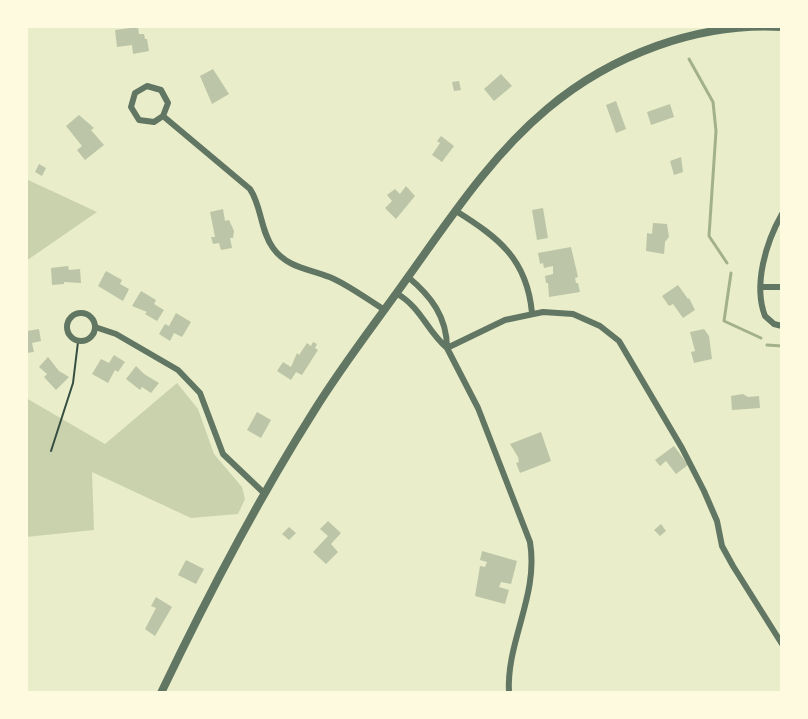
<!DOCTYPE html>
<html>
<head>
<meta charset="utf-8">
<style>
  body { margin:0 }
  #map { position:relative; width:808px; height:719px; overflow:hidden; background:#e9edc9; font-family:Roboto,sans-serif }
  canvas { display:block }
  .frame { position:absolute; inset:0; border:28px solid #fefae0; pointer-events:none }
</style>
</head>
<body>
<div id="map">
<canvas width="808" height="719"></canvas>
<div class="frame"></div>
</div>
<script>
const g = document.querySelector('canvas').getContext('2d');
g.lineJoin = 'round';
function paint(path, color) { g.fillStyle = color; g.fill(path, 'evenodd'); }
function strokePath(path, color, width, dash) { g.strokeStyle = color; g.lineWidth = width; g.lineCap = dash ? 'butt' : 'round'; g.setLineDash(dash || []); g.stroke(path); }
const green = new Path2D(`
  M26 179 97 212 26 261Z
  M177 383 198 409 214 454 242 487 245 499 238 514 191 518 92 472 94 530 26 537V398L105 444Z`);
const stream = new Path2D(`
  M689 59 713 102 716 131 709 236 727 263
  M731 273 724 321 761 338
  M767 345 782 346`);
const building = new Path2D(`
  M138 27 139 34H144L145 39H147L149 51 133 54 132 45 117 47 115 30Z
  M213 69 229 94 212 104 200 76Z
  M501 74 512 86 494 101 484 89Z
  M459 81 461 90 454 91 452 82Z
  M616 101 626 129 616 133 606 105Z
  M670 104 674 117 651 125 647 112Z
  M79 115 94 128 91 130 104 145 85 160 77 150 82 146 66 126Z
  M441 136 454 146 442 162 432 155 440 143 437 141Z
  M681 157 683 172 674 175 670 161Z
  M39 164 46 168 42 176 35 172Z
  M406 186 415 196 396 219 385 208 392 201 387 195 395 189 400 194Z
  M543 208 548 238 537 240 532 210Z
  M223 209 225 221 229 220 234 231 233 238H230L232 248 221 250 219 243 213 244 211 237H215L210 212Z
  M653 223 667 224 669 237 665 242 664 254 646 251 647 233 652 234Z
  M571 247 578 277 575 278 576 283H578L580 292 549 297 548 283H546L545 276 553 274V266L544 268 543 263 540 264 538 253Z
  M68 266 69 270 80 269 81 283 64 282V284L52 285 51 268Z
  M106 271 122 280 120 284 129 289 123 301 98 286Z
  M678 285 688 299 689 298 695 310 683 318 673 304 669 306 662 296Z
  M141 291 156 300 154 304 164 310 157 321 145 314 147 312 132 306Z
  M176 313 191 322 182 337 174 333 170 341 159 334 165 324 169 326Z
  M39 329 41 341 32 343 34 352 26 353 27 331Z
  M704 329 709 336 712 359 694 363 691 352 695 351 690 332Z
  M313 342 317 344 315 348 318 350 302 375 296 372 291 380 277 371 283 362 291 367 297 353 299 355 307 343 311 346Z
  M114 355 125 362 118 372 115 370 108 383 92 374 101 359 109 363Z
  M48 357 59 371 69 377 56 390 44 377 47 374 39 367Z
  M136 366 144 374 159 383 151 393 142 387 140 390 126 379Z
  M743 394 748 397 759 396 760 408 732 410 731 396Z
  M257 412 271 420 261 438 247 430Z
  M541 432 551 461 520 473 516 463 519 462 518 457 510 444Z
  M674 446 688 465 676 474 666 461 660 466 655 460Z
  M328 521 341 533 331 544 338 552 326 564 313 552 328 536 320 529Z
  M661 524 666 531 660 536 654 530Z
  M289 527 296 533 289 540 282 534Z
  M482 551 517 561 511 584 501 582 499 587 509 590 505 604 475 596 480 566 485 567 487 562 480 560Z
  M186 560 204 569 196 584 178 575Z
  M156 597 172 607 155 636 145 629 156 608 151 606Z`);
const path = new Path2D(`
  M51 451 73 383 78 342`);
const minor = new Path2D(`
  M163 116 154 122 139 120 131 107 135 93 147 86 161 90 168 103 163 116 250 189C262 207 260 230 273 248 288 269 312 269 334 279 351 287 367 299 383 309
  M456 211C499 238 527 259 532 313
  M782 214C766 242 753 285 765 316L774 324 782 326
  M762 287H782
  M396 293C422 308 426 330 447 348 447 317 431 296 408 277
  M67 327a14 14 0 1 1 28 0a14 14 0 1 1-28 0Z
  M95 327 116 334 178 370 200 393 223 454 265 494
  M509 693C506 641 539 596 530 542L478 408 447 348 505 320 543 312 573 314 600 326 619 341 682 448 704 491 717 521 722 546 733 566 782 644`);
const tertiary = new Path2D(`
  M161 693C207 597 257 501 314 411 343 364 377 321 408 277 451 217 491 156 547 109 611 55 698 22 782 27`);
paint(green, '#cad2ad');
strokePath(stream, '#a3b18a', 3);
paint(building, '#bcc5a7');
strokePath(path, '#344e41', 2);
strokePath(minor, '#617663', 6);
strokePath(tertiary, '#617663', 8);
</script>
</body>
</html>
